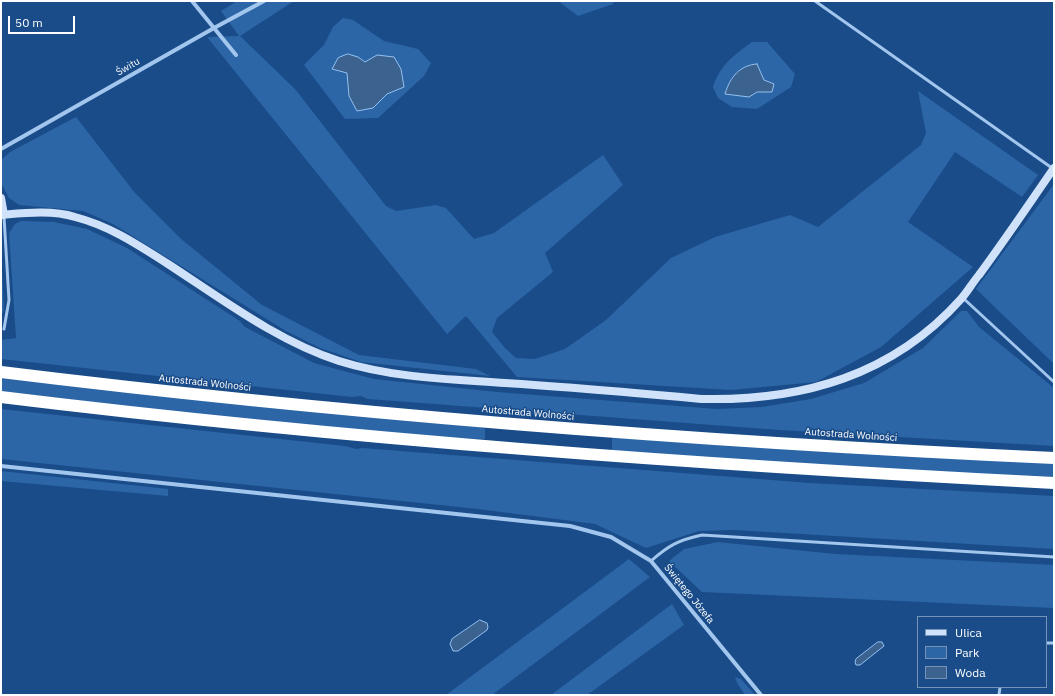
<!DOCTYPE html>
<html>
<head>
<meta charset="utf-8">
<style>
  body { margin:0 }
  #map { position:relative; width:1055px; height:696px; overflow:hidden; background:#194c89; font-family:"IBM Plex Sans",sans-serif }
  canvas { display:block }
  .frame { position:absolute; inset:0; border:2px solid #fff; pointer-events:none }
  .legend { position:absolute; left:917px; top:616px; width:130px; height:72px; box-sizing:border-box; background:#194c89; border:1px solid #7594b8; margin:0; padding:5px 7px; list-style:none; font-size:12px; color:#fff }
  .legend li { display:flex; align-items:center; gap:8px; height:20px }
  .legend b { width:20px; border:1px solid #7594b8 }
  .scale { position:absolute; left:8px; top:16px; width:67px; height:18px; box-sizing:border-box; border:2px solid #fff; border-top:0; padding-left:5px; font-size:12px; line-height:14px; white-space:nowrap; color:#fff; -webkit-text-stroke:3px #194c89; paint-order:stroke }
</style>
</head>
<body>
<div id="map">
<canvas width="1055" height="696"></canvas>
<div class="frame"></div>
<ul class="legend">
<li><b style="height:5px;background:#cfe2f9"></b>Ulica</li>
<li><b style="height:11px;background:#2c66a7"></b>Park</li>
<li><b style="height:11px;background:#3c628f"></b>Woda</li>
</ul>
<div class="scale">50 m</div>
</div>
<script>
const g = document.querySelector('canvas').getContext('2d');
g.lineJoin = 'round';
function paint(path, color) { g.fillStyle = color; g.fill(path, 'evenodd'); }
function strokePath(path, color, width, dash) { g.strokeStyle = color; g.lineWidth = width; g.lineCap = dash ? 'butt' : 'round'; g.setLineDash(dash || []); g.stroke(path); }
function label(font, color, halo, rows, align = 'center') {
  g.font = font + ' "IBM Plex Sans",sans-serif'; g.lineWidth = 3; g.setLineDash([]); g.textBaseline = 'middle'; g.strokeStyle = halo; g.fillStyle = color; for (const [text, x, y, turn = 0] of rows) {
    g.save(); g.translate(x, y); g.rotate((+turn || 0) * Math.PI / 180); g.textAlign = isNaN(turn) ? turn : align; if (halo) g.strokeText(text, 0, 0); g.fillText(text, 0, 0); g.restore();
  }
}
const green = new Path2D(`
  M237 1H294L240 36 295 89 386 206 396 211 436 205 446 208 474 239 494 233 603 155 623 185 545 253 553 272 497 318 492 332 505 348 516 358 535 359 565 349 606 320 671 258 715 237 790 215 818 227 921 145 926 133 918 91 1038 175 1022 197 955 152 908 222 973 267 881 347 816 382 731 390 517 377 466 316 447 334 207 37 239 36 221 11Z
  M558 1H614L613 4 578 16Z
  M343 18 353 20 384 41 418 49 431 63 424 76 378 118 345 119 304 65 324 45 333 27Z
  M752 42H767L795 74 791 87 757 109 732 107 718 98 713 87C720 65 734 55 752 42Z
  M76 117 135 193 180 238 262 305 359 355 476 369 490 376 361 362 320 348 286 331 113 224 83 211 19 205 9 198 1 183V160L10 152Z
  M1054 184V364L976 289Z
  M21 221 54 222 87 229 127 248 240 321 245 327 314 363 374 379 497 392 717 409 762 407 811 399 864 383 923 348 961 311H967L979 327 1054 388V446L779 430 368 399 361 396 352 397 1 359V340L16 338 9 233 15 224Z
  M1 250 4 310 1 316Z
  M1 377 480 427 485 429V439L442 438 167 411 1 391Z
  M1 409 345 446 356 449 362 448 810 483 1054 496V549L734 530 699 531 646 548 595 524 478 509 1 459Z
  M614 437 1054 463V478L733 460 612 451V438Z
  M1 471 168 489V496L1 481Z
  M718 542 835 554 1054 565V608L702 592 669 561 684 549Z
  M629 559 650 577 492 695H446Z
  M672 604 684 625 587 695H551Z
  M735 677 741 679 755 695H745L737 683Z`);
const water = new Path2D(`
  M348 54 358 57 365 62 377 55 394 57 401 69 404 87 387 94 373 108 357 111 349 96 347 73 332 69 338 58Z
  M757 64 764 80 774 84 772 92H757L749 97 725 94C730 77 740 65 757 64Z
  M480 620 487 623 488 627 487 630 458 651H453L450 644 452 639Z
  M878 642H882L884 646 860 665H856L855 662 856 659Z`);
const lane = new Path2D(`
  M815 1 1052 168
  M4 217 9 300 4 329
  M963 298 1054 382
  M651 561C669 545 679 540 702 535L1054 557
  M1046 643H1054
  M999 695 1000 687`);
const street = new Path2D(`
  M192 1 236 55
  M1 149 214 28 264 1
  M1 466 570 526 611 537 651 561 761 695`);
const secondary = new Path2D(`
  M1 198 4 215
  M1 215C25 213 52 210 75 217 110 226 138 245 168 264 222 299 277 341 339 361 393 378 449 379 505 383 571 387 636 393 702 399 802 401 892 376 961 299 968 291 973 282 979 275 1005 240 1029 204 1054 168`);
const highway = new Path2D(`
  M1 372C350 415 702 442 1054 458
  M1 397C351 440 702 465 1054 483`);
const streetNames = [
  ["Świtu",128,67,-30],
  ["Autostrada Wolności",205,383,6],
  ["Autostrada Wolności",528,413,5],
  ["Autostrada Wolności",851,435,4],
  ["Świętego Józefa",689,594,51]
];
paint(green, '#2c66a7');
paint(water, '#3c628f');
strokePath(water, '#94c1f0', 1);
strokePath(lane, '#a2c6ed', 3);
strokePath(street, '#a2c6ed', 4);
strokePath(secondary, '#cfe2f9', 8);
strokePath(highway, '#fff', 12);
label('10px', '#fff', '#194c89', streetNames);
</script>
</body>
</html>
